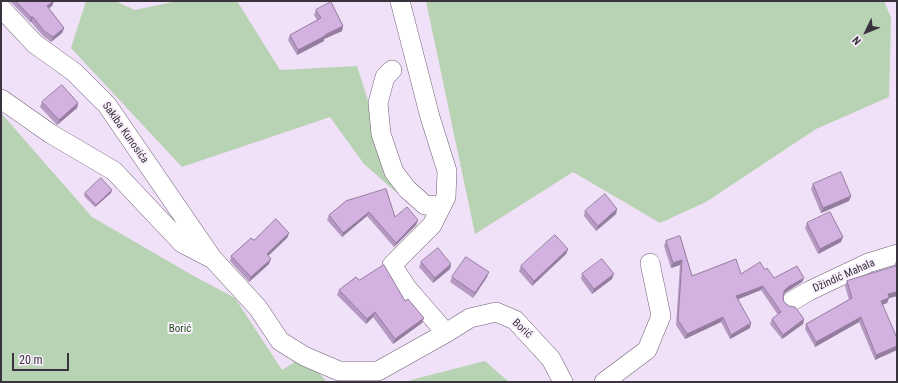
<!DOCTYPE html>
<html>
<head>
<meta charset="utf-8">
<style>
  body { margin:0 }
  #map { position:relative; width:898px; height:383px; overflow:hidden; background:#f0e0f8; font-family:"Roboto Condensed",sans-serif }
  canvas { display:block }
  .frame { position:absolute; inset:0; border:2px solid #3a333d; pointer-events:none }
  .north { position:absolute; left:846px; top:12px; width:40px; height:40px; -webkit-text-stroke:3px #faf0fe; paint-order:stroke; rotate:227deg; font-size:11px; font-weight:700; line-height:16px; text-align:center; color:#3a333d }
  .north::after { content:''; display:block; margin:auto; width:14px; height:18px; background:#3a333d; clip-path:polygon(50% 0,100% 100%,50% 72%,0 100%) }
  .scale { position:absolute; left:12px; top:353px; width:57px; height:18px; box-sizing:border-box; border:2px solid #3a333d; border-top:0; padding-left:5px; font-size:12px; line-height:14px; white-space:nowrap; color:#3a333d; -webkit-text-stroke:3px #faf0fe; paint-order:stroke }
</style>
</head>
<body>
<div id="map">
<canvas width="898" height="383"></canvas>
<div class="frame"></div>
<div class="north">N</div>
<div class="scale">20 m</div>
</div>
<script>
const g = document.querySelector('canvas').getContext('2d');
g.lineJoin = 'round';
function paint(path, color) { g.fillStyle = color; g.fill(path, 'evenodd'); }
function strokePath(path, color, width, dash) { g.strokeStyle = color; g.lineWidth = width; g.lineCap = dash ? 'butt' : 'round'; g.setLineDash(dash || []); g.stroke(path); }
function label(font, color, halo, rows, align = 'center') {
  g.font = font + ' "Roboto Condensed",sans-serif'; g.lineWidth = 4; g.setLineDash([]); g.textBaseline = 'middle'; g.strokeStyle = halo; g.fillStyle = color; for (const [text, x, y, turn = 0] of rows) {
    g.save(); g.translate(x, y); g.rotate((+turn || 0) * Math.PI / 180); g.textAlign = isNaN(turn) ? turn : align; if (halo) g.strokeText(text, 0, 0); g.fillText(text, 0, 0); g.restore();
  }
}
const green = new Path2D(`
  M86 1H115L135 10 177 1H237L280 70 357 66 397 193 364 164 330 117 182 167 71 48Z
  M426 1H884L891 18 889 97 816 129 706 202 660 223 573 172 475 234Z
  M1 113 92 217 192 275 235 298 282 370 304 356 327 382H1Z
  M485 361 509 382H403Z`);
const street = new Path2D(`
  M400 1 430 117 447 171 446 197 432 225 392 265 407 288 446 333
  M1 8 35 44 74 72 107 105 212 258
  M392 70 385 77 378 103 381 134 394 172 407 189 425 205 441 206
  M1 99 51 134 114 171 182 243 213 259 258 308 280 341 304 356 339 371H378L446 333 470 318 496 312 515 320 551 359 563 382
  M792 301 809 291 868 263 897 254
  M604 382 647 350 661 316 650 263`);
const wall = new Path2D(`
  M10 1H54L52 6 49 8 64 28 62 33 51 42 43 36 31 22H30Z
  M316 10 343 26 342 31 324 39V41L297 55 288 40 290 35 317 20 314 15Z
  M42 102 78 103 77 108 57 125 40 107Z
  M813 184 851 196 849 201 821 213 811 189Z
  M85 193H111L95 207 84 196Z
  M346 201 395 217 418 220 416 225 394 247 367 216 342 237 327 220 329 215Z
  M617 209 616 214 596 231 584 216 585 211Z
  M807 223 841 242 818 254 805 228Z
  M289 233 287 238 268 256 269 264 249 282 230 261 231 256 254 240Z
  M680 236 692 276 741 274 765 270 774 278H804L802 282 786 292 783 295V297L784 302 804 319 803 324 782 339 770 324 772 319 778 315 761 290 738 299 750 328 730 339 721 322 685 339 676 325 680 265 671 268 664 246 666 241Z
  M568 249 566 254 532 286 519 271 521 266Z
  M896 261H897V296L889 298 887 303 882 305 897 338 875 360 859 322 815 347 805 329 806 324 849 300 845 286 847 281 894 267Z
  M421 262 451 264 450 269 433 283 419 267Z
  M582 274 612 279 592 294 581 279Z
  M452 277H487L473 298 450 282Z
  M359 280 405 301 422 323 393 344 373 317 366 324 337 295 339 290Z`);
const shadedWall = new Path2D(`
  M54 1 52 6 45 11 47 6Z
  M31 17H33L31 22H30Z
  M343 26 342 31 324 39V41L297 55 298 50 325 35Z
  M64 28 62 33 51 42 53 37Z
  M78 103 77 108 57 125 59 120Z
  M112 190 111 193 95 207 96 205Z
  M851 196 849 201 821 213 823 208Z
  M617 209 616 214 596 231 598 226Z
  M369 212 367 216 342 237 343 233Z
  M418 220 416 225 394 247 396 243Z
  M289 233 287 238 265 259 267 254Z
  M843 237 841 242 818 254 820 249Z
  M568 249 566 254 532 286 534 281Z
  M271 259 269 264 249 282 251 277Z
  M682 260 680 265 671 268 673 263Z
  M451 264 450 269 433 283 435 278Z
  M489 272 487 277 473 298 475 293Z
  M614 274 612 279 592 294 594 289Z
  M804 278 802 282 786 292 782 296 784 291 788 287Z
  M763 286 761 290 734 301 736 296Z
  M897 292V296L886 299 888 294Z
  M889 298 887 303 879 306 881 301Z
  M375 312 373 317 366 324 367 319Z
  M723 317 721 322 685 339 687 334Z
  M861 317 859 322 815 347 816 342Z
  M424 318 422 323 393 344 395 339Z
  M804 319 803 324 782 339 783 335Z
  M751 323 750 328 730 339 731 335Z
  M897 346V350L875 360 876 355Z`);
const building = new Path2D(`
  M16 1H54L47 6 64 28 53 37 44 31 33 17H31Z
  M331 2 343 26 325 35V36L298 50 290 35 321 18 316 10Z
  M62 85 78 103 59 120 42 102Z
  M841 172 851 196 823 208 813 184Z
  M101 178 112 190 96 205 85 193Z
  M386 189 395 217 407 207 418 220 396 243 369 212 343 233 329 215 346 201Z
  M605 194 617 209 598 226 585 211Z
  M830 212 843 237 820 249 807 223Z
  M276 219 289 233 267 254 271 259 251 277 231 256 251 238 254 240Z
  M555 235 568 249 534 281 521 266Z
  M680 236 692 276 736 259 741 274 760 262 765 270 767 268 774 278 797 266 804 278 788 287 784 291 783 297 784 302 789 306 795 307 804 319 783 335 772 319 781 312 763 286 736 296 751 323 731 335 723 317 687 334 678 320 682 260 673 263 666 241Z
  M438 248 451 264 435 278 421 262Z
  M466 257 489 272 475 293 452 277Z
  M602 259 614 274 594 289 582 274Z
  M384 265 405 301 408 299 424 318 395 339 375 312 367 319 339 290 356 277 359 280Z
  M897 266V292L888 294 889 298 881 301 897 338V346L876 355 861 317 816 342 806 324 852 298 847 281Z`);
const streetNames = [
  ["Sakiba Kunosića",125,133,55],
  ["Džindić Mahala",844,276,-24],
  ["Borić",522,329,42]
];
const parkNames = [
  ["Borić",180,329]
];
paint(green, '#b8d3b3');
strokePath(street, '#6e5f74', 20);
strokePath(street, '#fff', 19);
paint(wall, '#b599c2');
paint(shadedWall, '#947d9e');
paint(building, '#d3b2e1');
strokePath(building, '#947d9e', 1);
label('11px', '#3a333d', '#faf0fe', streetNames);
label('11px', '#215319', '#faf0fe', parkNames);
</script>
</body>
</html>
